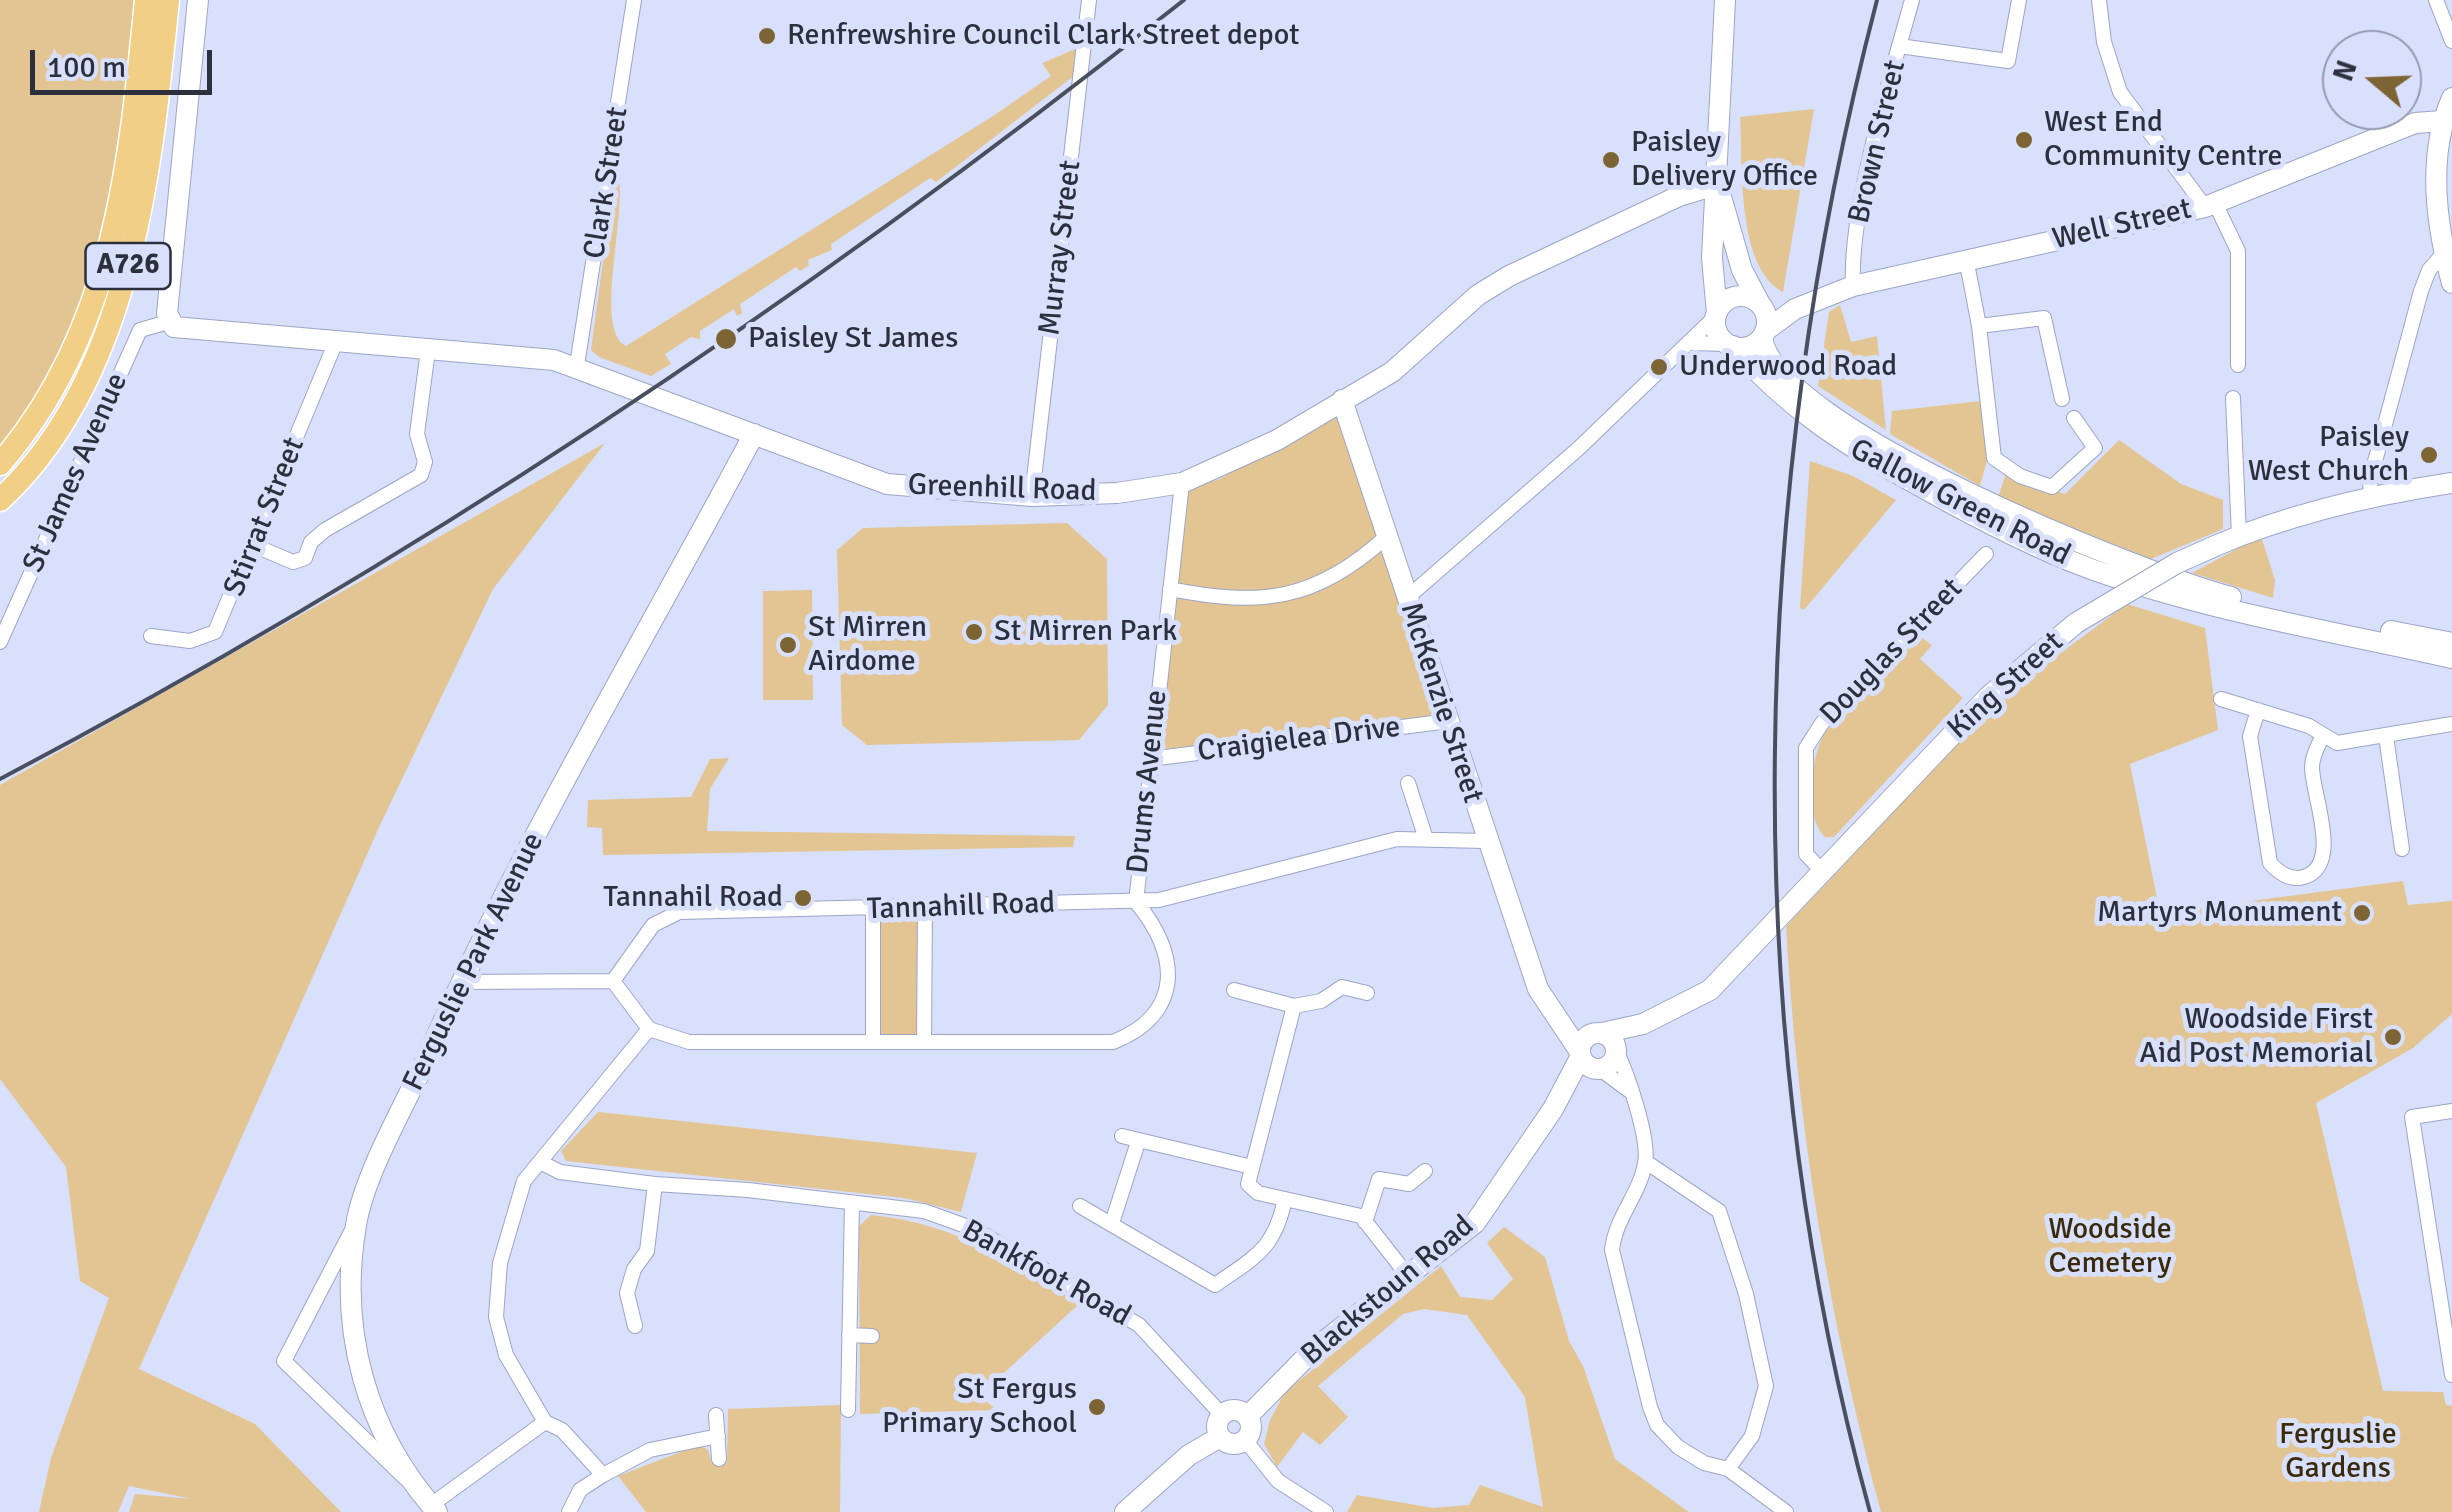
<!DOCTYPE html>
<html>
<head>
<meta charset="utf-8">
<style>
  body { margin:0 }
  #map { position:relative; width:2452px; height:1512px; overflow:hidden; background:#d9e0fc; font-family:Signika,sans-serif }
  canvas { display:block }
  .north { position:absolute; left:2322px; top:30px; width:100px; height:100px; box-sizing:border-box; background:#d9e0fc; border:2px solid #949ab0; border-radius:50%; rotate:289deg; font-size:28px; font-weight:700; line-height:40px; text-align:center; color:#2c303d }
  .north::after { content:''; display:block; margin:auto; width:35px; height:45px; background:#7d6435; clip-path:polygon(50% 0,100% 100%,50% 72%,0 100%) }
  .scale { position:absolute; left:30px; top:50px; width:182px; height:45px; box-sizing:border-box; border:5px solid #2c303d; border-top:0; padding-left:12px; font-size:30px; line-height:35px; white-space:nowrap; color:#2c303d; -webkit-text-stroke:8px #d9e0fc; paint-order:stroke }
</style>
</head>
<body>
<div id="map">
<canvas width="2452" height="1512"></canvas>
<div class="north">N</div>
<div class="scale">100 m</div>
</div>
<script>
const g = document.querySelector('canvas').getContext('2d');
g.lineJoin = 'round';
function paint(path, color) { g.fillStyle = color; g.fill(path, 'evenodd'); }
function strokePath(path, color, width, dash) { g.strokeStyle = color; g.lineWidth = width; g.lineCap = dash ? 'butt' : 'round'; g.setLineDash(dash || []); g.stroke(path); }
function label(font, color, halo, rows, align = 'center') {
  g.font = font + ' Signika,sans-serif'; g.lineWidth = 10; g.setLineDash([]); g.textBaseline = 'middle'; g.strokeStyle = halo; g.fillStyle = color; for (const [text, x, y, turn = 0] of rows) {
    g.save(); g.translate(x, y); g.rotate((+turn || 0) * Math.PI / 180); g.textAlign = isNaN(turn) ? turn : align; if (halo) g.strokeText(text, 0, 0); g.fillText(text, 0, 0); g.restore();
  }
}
const green = new Path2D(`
  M0 0H139L109 227 64 358 0 453Z
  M1078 48 1075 75 936 182 930 178 831 244 832 250 808 260 809 265 800 271 796 267 740 304 742 313 737 316 734 309 700 331V339L691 337 665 354 671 364 651 376 599 357 591 350 616 164C632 200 591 329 626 346L993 116 1051 76 1042 63Z
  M1814 109 1783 292C1736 268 1743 165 1740 117Z
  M1840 305 1851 342 1877 336 1886 430 1818 386 1829 312Z
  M1981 401 1989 453 1980 486 1890 434 1892 411Z
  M1338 410 1439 716 1167 749 1156 741 1186 487 1218 480Z
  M2119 440 2181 484 2223 500V529L2151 559 1998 498 2006 473 2065 494Z
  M605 443 493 589 380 825 139 1369 255 1424 341 1512H129L135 1494 192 1499 129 1486 118 1512H39L51 1458 109 1298 80 1281 66 1167 0 1079V785Z
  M1810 461 1853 476 1896 500 1804 610 1800 608Z
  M1067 523 1107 559 1108 705 1079 740 867 745 842 725 837 550 863 528Z
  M2261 536 2275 580 2273 598 2192 573Z
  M812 590 813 700H763V591Z
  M2127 604 2205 628 2218 730 2130 764 2160 913 2403 881 2408 905 2452 901V1014L2413 1048 2316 1103 2383 1391 2443 1392 2446 1405 2452 1406V1512H1881C1829 1320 1797 1125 1786 926L2005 694Z
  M1919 636 1932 645 1920 659 1963 698 1834 837H1825C1803 817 1811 756 1825 732Z
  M729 758 710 789 707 831 1075 836 1073 847 603 855 602 828 587 827 588 800 691 797 710 759Z
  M921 914 920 1036H879L877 915Z
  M598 1112 977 1153 961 1212 904 1198 566 1161 561 1151Z
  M871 1215C958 1224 1007 1260 1081 1302L980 1395 996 1410 860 1414 859 1226Z
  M1504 1227 1545 1257 1569 1341 1583 1366 1615 1459 1689 1512H1347L1357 1495 1433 1508 1469 1505 1480 1485 1543 1507 1525 1397 1467 1315 1424 1309 1403 1314 1318 1386 1348 1417 1320 1445 1303 1432 1277 1467 1264 1444 1270 1420 1285 1392 1441 1266 1460 1297 1492 1300 1513 1279 1487 1243Z
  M841 1405 840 1512H646L618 1476 699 1445 708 1450 712 1463H727L728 1409Z`);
const street = new Path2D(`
  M2099 0 2104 42 2120 92 2205 207
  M2436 0 2452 41
  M1899 46 2008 61 2019 0
  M2215 203 2238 251V365
  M1966 258 1979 326 1994 458 2020 476 2052 487 2095 448 2074 418
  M1853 286C1849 210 1891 76 1912 0
  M1979 326 2044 318 2062 399
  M1693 343 1727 344
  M577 365 634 0
  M2233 398 2239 536
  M1032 496 1089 0
  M2371 496 2370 480 2421 291 2429 270 2444 253
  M253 545 293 562 305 558 311 542 325 530 421 475 425 462 417 434 428 350
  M1170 589C1261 607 1316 601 1386 537
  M1408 597 1579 448 1716 316
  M151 636 190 641 215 632 337 339
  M0 642 140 330 168 322
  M2221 699 2309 726 2337 743 2452 724
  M2258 710 2250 736 2270 863C2279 873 2290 881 2304 877 2343 865 2312 795 2312 767 2312 756 2318 746 2322 737
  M2386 736 2402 849
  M1150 759 1449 721
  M1408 783 1426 839
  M1820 869 1806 854V748L1822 723 1986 554
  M1136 902 1182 483
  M873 910V1041
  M613 981 653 925 679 912 1159 900 1397 839 1485 841
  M613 981 649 1029 689 1042H1113C1184 1014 1180 954 1136 902
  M461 982 613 981
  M1234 990 1294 1006 1248 1184 1258 1193 1361 1216 1408 1276
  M1294 1006 1321 1001 1342 987 1367 993
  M649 1029 524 1181 500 1263 496 1317 506 1355 545 1422 562 1430 603 1475 650 1450 718 1436
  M924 1042 925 909
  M1616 1051C1627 1072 1650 1140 1645 1163 1640 1194 1615 1218 1612 1250L1650 1407 1657 1425 1678 1447 1704 1463 1728 1469 1786 1512
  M1600 1069 1631 1092
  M2452 1111 2412 1117 2452 1375
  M1122 1136 1252 1167
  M1646 1162 1719 1211 1746 1294 1766 1386 1752 1436 1728 1469
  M542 1163 560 1172 655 1184 748 1190 924 1211 974 1229 1139 1325 1222 1415
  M1080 1206 1215 1285C1256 1256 1274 1250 1285 1199
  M1365 1222 1379 1179 1409 1184 1425 1171
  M1112 1223 1138 1142
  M351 1232 284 1361 405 1478
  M635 1326 627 1293 634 1269 647 1251 655 1184
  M849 1335 872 1336
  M848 1410 852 1203
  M716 1415 719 1459
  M1245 1440 1278 1481 1326 1512
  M431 1505 545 1422
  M569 1512 580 1490 603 1475`);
const secondary = new Path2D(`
  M198 0 167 313 174 327 554 360 887 484 1032 496 1117 493 1182 483 1277 440 1392 372 1478 295 1509 276 1679 196 1719 184
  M2452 98C2427 154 2436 225 2452 283
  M1722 200 1742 270 1760 304
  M1715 322a26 26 0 1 1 52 0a26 26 0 1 1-52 0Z
  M1717 313 1712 258 1725 0
  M1765 331 1795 309 1853 286 2205 207 2415 123 2442 121
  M1762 337C1773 428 2144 574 2231 597
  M1733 346C1791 411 1845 445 1920 486 1975 517 2032 547 2091 569 2208 611 2331 631 2452 658
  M1342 400 1538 989 1580 1052
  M2215 546C2290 514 2372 495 2452 483
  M2391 631 2452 643
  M1602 1033 1643 1024 1710 990 1988 697 2076 623
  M1580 1051a18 18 0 1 1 36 0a18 18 0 1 1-36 0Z
  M1217 1427a17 17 0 1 1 34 0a17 17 0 1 1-34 0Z
  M1248 1416 1313 1350 1475 1223 1553 1109 1581 1056
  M437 1512C366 1433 338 1330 356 1225 364 1174 408 1099 430 1051 525 838 645 639 754 434
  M1125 1512 1189 1455 1220 1437`);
const primary = new Path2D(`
  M0 464C114 332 130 166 146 0
  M0 500C132 378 151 167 168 0`);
const rail = new Path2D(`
  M0 779C421 558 812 295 1184 0
  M1870 1512C1735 1020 1749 491 1877 0`);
const secondaryBridge = new Path2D(`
  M2076 623 2177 563 2215 546`);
const markers = [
  [767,36,10,"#7d6435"],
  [2024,140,10,"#7d6435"],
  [1611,160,10,"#7d6435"],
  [726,339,12,"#7d6435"],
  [1659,367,10,"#7d6435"],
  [2429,455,10,"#7d6435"],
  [974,632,10,"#7d6435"],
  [788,645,10,"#7d6435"],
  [803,898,10,"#7d6435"],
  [2362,913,10,"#7d6435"],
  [2393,1037,10,"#7d6435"],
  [1097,1407,10,"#7d6435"]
];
const shields = [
  [128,266,85]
];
const shieldNames = [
  ["A726",128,266]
];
const poiNames = [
  ["Renfrewshire Council Clark Street depot",787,36],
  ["West End",2044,123],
  ["Community Centre",2044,157],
  ["Paisley",1631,143],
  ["Delivery Office",1631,177],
  ["Paisley St James",748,339],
  ["Underwood Road",1679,367],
  ["Paisley",2409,438,"right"],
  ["West Church",2409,472,"right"],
  ["St Mirren",808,628],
  ["Airdome",808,662],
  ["St Mirren Park",994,632],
  ["Tannahil Road",783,898,"right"],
  ["Martyrs Monument",2342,913,"right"],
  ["Woodside First",2373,1020,"right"],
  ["Aid Post Memorial",2373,1054,"right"],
  ["St Fergus",1077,1390,"right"],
  ["Primary School",1077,1424,"right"]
];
const streetNames = [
  ["Brown Street",1878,142,-77],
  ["Clark Street",607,183,-81],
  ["Well Street",2122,225,-13],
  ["Murray Street",1061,248,-83],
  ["St James Avenue",76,473,-66],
  ["Greenhill Road",1002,489,2],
  ["Gallow Green Road",1960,503,27],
  ["Stirrat Street",265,517,-68],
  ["Douglas Street",1892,652,-46],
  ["King Street",2006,686,-42],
  ["McKenzie Street",1441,703,72],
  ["Craigielea Drive",1299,740,-7],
  ["Drums Avenue",1148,782,-84],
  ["Tannahill Road",961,907,-2],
  ["Ferguslie Park Avenue",474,962,-64],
  ["Bankfoot Road",1046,1274,29],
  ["Blackstoun Road",1388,1291,-40]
];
const parkNames = [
  ["Woodside",2110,1230],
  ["Cemetery",2110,1264],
  ["Ferguslie",2338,1435],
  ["Gardens",2338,1469]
];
paint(green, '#e2c592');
strokePath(street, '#9ca5c6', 16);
strokePath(secondary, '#9ca5c6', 22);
strokePath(primary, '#fff', 25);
strokePath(street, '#fff', 14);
strokePath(secondary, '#fff', 20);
strokePath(primary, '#f1cf86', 22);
strokePath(rail, '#4a4f5f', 4);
strokePath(secondaryBridge, '#9ca5c6', 22, []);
strokePath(secondaryBridge, '#fff', 20);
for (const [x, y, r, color] of markers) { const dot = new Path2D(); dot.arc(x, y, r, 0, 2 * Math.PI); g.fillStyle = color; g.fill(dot); strokePath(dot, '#d9e0fc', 4); }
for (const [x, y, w] of shields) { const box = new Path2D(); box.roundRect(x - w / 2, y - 23, w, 46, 8); g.fillStyle = '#d9e0fc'; g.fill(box); strokePath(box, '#2c303d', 2.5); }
label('bold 28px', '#2c303d', null, shieldNames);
label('30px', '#2c303d', '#d9e0fc', poiNames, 'left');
label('30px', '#2c303d', '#d9e0fc', streetNames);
label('30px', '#3a2a09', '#d9e0fc', parkNames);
</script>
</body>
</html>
